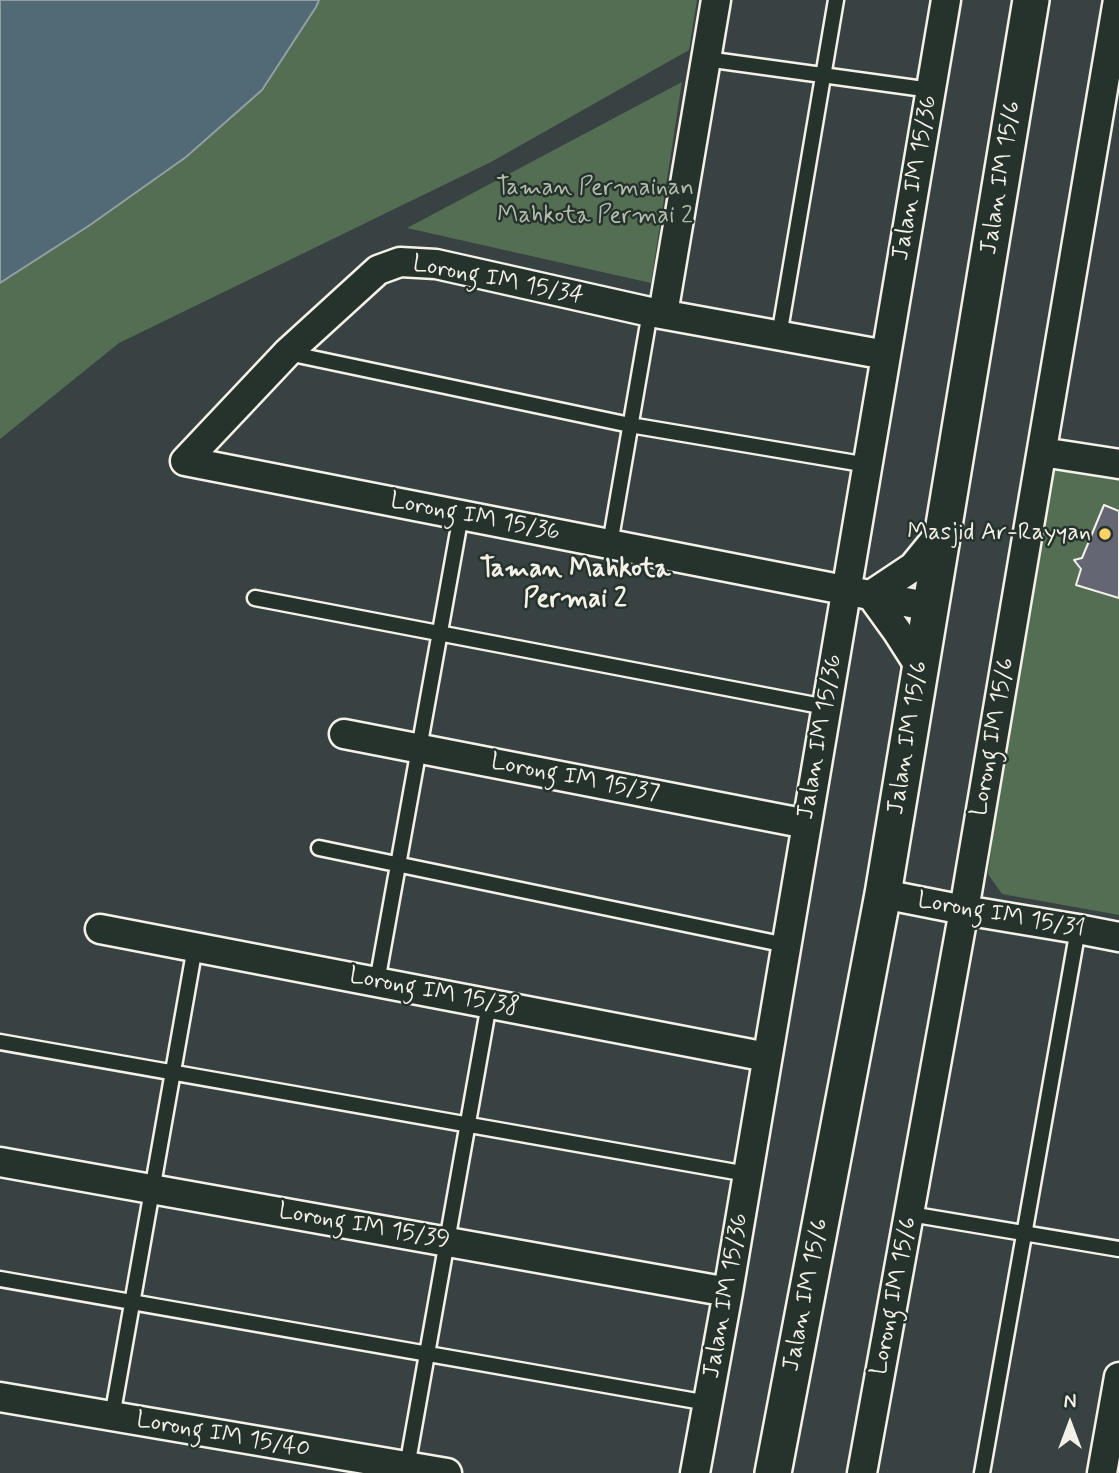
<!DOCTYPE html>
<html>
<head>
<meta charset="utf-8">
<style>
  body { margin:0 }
  #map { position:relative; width:1119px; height:1473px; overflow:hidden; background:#394242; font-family:Mynerve,sans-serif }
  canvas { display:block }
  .north { position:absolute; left:1035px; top:1389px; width:70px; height:70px; -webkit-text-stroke:5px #26332d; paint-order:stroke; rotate:0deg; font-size:19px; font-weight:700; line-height:28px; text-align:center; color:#f4f1e8 }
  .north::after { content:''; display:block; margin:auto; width:24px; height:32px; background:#f4f1e8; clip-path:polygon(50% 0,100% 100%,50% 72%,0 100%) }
</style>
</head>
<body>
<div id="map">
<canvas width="1119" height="1473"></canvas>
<div class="north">N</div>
</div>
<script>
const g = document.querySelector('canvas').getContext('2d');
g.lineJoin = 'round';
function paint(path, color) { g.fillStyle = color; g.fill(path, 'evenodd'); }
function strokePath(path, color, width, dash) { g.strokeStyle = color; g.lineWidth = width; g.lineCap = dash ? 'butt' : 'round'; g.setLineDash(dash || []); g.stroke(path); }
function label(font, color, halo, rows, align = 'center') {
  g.font = font + ' Mynerve,sans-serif'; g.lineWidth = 5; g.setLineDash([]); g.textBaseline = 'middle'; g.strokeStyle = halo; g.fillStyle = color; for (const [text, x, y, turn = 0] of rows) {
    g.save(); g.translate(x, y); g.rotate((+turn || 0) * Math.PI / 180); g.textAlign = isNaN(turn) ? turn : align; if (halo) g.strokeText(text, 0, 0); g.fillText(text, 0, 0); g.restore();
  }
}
const green = new Path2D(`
  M319 0H697L689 50 491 162 119 343 0 439V283L90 225 186 157 262 90 316 7Z
  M682 82 651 283 407 228Z
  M1042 452 1119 464V915L1002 894 988 874Z`);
const water = new Path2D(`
  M0 0H319L316 7 262 90 186 157 90 225 0 283Z`);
const building = new Path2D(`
  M1104 505 1119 511V598L1076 585 1081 569 1074 560 1082 558Z`);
const service = new Path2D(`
  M706 59 931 90
  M779 336 836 0
  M288 353 630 425 868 465
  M610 544 650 312
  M255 598 826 707
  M319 848 786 945
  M377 982 461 515
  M0 1042 747 1174
  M910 1214 1119 1249
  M0 1279 708 1403
  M112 1417 195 947
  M407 1467 489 1004
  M982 1473 1078 929`);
const minor = new Path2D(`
  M663 314 716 0
  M1042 452 1119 464
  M185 461 287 353 378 270 400 262 436 264 650 312 886 355
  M185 461 931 607
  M920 667 897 631 871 595 913 567 944 529
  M344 734 807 824
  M883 894 964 910 1078 929 1119 937
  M100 929 767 1057
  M0 1162 728 1292
  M0 1397 447 1473
  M695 1473 728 1292 946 0
  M862 1473 964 910 1118 0
  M1102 1473 1119 1377`);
const tertiary = new Path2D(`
  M773 1473 883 894 1031 0`);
const markers = [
  [1105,534,7,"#ffd166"]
];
const streetNames = [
  ["Jalan IM 15/36",916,178,-80],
  ["Jalan IM 15/6",1002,178,-81],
  ["Lorong IM 15/34",498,281,11],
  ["Lorong IM 15/36",475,518,11],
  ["Jalan IM 15/36",821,737,-80],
  ["Lorong IM 15/6",994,737,-80],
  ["Jalan IM 15/6",909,738,-81],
  ["Lorong IM 15/37",575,779,11],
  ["Lorong IM 15/31",1001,916,10],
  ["Lorong IM 15/38",434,993,11],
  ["Lorong IM 15/39",364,1227,10],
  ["Jalan IM 15/6",807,1295,-79],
  ["Jalan IM 15/36",727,1296,-80],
  ["Lorong IM 15/6",895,1296,-79],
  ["Lorong IM 15/40",223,1436,10]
];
const parkNames = [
  ["Taman Permainan",595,189],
  ["Mahkota Permai 2",595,217]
];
const poiNames = [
  ["Masjid Ar-Rayyan",1091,534]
];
const neighbourhoodNames = [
  ["Taman Mahkota",575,571],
  ["Permai 2",575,601]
];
paint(green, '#546e54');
paint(water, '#516a76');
strokePath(water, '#92a0a4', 2);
paint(building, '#656673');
strokePath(building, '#f4f1e8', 2);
strokePath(service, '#f4f1e8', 19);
strokePath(minor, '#f4f1e8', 33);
strokePath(tertiary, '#f4f1e8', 40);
strokePath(service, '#26332d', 14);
strokePath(minor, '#26332d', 28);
strokePath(tertiary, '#26332d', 35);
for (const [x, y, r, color] of markers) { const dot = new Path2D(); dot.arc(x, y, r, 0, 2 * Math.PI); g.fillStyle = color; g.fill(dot); strokePath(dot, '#26332d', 2.5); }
label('24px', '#f4f1e8', '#26332d', streetNames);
label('24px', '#b4bdad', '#26332d', parkNames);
label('24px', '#f4f1e8', '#26332d', poiNames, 'right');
label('bold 26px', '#f4f1e8', '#26332d', neighbourhoodNames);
</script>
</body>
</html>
